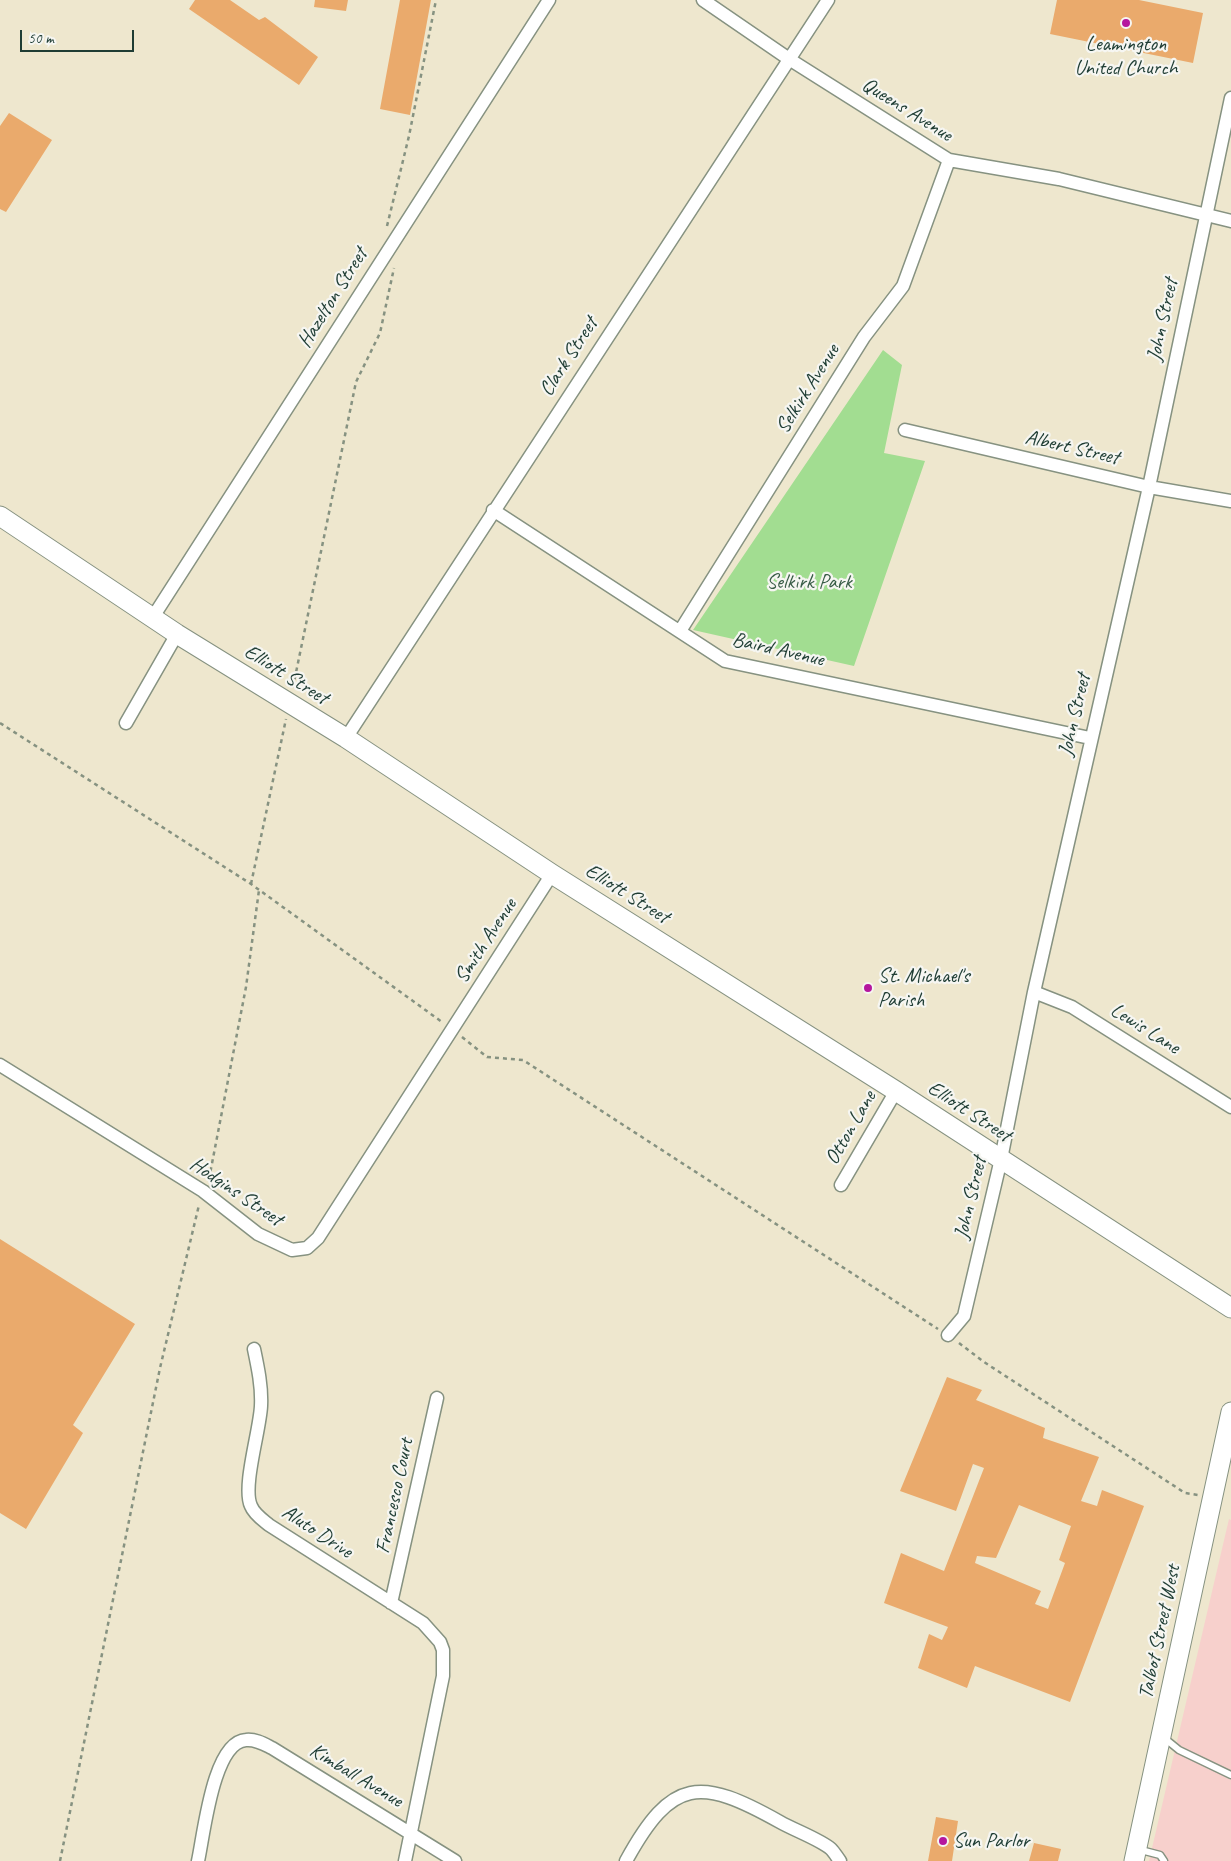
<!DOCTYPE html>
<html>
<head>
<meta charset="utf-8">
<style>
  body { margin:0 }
  #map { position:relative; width:1231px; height:1861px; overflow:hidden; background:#eee7ce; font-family:Caveat,sans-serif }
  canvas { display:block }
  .scale { position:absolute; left:20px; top:30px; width:114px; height:22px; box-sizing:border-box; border:2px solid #1f3d34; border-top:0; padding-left:6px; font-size:15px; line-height:18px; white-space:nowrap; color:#1f3d34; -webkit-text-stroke:4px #f6f6f2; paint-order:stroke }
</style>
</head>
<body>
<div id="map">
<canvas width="1231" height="1861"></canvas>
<div class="scale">50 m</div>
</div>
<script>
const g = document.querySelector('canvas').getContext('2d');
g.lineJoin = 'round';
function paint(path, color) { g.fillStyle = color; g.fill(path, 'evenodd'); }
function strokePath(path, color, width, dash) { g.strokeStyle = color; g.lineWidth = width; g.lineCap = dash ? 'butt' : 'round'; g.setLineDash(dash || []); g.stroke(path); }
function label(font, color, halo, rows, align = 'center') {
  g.font = font + ' Caveat,sans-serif'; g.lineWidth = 4.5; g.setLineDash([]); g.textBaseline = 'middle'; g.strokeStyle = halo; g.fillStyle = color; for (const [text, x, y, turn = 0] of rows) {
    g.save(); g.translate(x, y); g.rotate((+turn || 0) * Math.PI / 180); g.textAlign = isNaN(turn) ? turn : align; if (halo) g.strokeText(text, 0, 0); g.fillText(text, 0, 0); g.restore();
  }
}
const built = new Path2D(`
  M1229 1519 1231 1520V1861H1149Z`);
const green = new Path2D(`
  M883 350 902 365 884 453 925 461 854 666 693 630Z`);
const building = new Path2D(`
  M195 0H230L259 20 265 17 318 57 299 85 189 9Z
  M315 0H348L346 11 314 7Z
  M400 0H431L410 115 380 109Z
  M1057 0H1139L1203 13 1193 63 1050 34Z
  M9 113 52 140 6 212 0 209V126Z
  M0 1239 135 1324 73 1425 83 1433 26 1529 0 1513Z
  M947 1377 982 1390 976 1400 1045 1428 1043 1438 1099 1457 1081 1501 1097 1506 1102 1490 1144 1506 1070 1702 975 1666 967 1688 918 1668 929 1634 942 1640 948 1627 884 1603 901 1553 944 1571 984 1468 973 1464 956 1511 900 1491ZM1019 1505 1071 1526 1059 1560 1065 1563 1048 1609 1035 1604 1041 1591 975 1563 977 1556 996 1558Z
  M936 1817 958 1821 952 1861H928Z
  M1034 1843 1061 1849 1058 1861H1029Z`);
const path = new Path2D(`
  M387 226 409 136 436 0
  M293 687 356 382 380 333 394 268
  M0 723 251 884 442 1022
  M251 884 286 719
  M462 1037 487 1057 523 1060 938 1329
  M209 1179 246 987 259 890
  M959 1343 984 1362 1185 1493 1198 1495
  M60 1861 160 1368 199 1205`);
const lane = new Path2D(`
  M1163 1737 1179 1750 1231 1775
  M1137 1849 1160 1855 1164 1861`);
const street = new Path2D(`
  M703 0 789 59 949 160 1059 179 1231 221
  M905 430 1149 487 1231 501
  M493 510 725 661 1090 738
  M153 617 549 0
  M680 631 864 337 903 286 949 160
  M126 723 177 634
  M346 738 828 0
  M1034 992 1072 1007 1231 1107
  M0 1065 203 1191 258 1234 292 1250 307 1248 318 1238 552 874
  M841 1185 896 1091
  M948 1335 964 1316 1001 1159 1034 992 1149 487 1231 98
  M254 1349C258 1368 262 1387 261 1406 260 1430 242 1487 251 1506 254 1514 263 1520 269 1525L423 1623 440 1642 443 1650V1676L405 1861
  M391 1603 437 1398
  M198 1861C204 1834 213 1742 246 1740 256 1739 264 1744 272 1748L455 1861
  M626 1861C672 1777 700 1777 780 1822 794 1830 821 1840 831 1849 834 1852 837 1857 840 1861`);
const secondary = new Path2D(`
  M0 516 177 634 346 738 552 874 896 1091 1231 1308
  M1134 1861 1231 1412`);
const markers = [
  [1126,23,5,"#b5179e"],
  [868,988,5,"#b5179e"],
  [943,1841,5,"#b5179e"]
];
const poiNames = [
  ["Leamington",1126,44,"center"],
  ["United Church",1126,68,"center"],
  ["St. Michael's",878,976],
  ["Parish",878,1000],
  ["Sun Parlor",953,1841]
];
const streetNames = [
  ["Queens Avenue",907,110,32],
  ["Hazelton Street",333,298,-58],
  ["John Street",1163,320,-78],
  ["Clark Street",569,357,-57],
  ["Selkirk Avenue",808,389,-58],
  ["Albert Street",1072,448,13],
  ["Baird Avenue",778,650,13],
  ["Elliott Street",286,675,32],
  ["John Street",1075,715,-77],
  ["Elliott Street",627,894,32],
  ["Smith Avenue",486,941,-57],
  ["Lewis Lane",1145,1029,32],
  ["Elliott Street",969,1112,33],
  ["Otton Lane",851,1128,-60],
  ["Hodgins Street",236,1192,34],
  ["John Street",971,1198,-77],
  ["Francesco Court",395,1496,-78],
  ["Aluto Drive",317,1532,33],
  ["Talbot Street West",1160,1632,-78],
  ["Kimball Avenue",356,1776,31]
];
const parkNames = [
  ["Selkirk Park",809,582]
];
paint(built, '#f7d0cc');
paint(green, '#a2dd91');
paint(building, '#eaaa6c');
strokePath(lane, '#869281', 9);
strokePath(street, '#869281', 15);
strokePath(secondary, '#869281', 21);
strokePath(path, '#869281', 2.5, [4, 4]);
strokePath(lane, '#fff', 6);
strokePath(street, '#fff', 12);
strokePath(secondary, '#fff', 19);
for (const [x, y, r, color] of markers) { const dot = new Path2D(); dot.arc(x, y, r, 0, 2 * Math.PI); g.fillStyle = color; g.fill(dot); strokePath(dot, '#f6f6f2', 2); }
label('21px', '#1f3d34', '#f6f6f2', poiNames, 'left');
label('21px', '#1f3d34', '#f6f6f2', streetNames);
label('21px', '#395d47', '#f6f6f2', parkNames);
</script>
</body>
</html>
